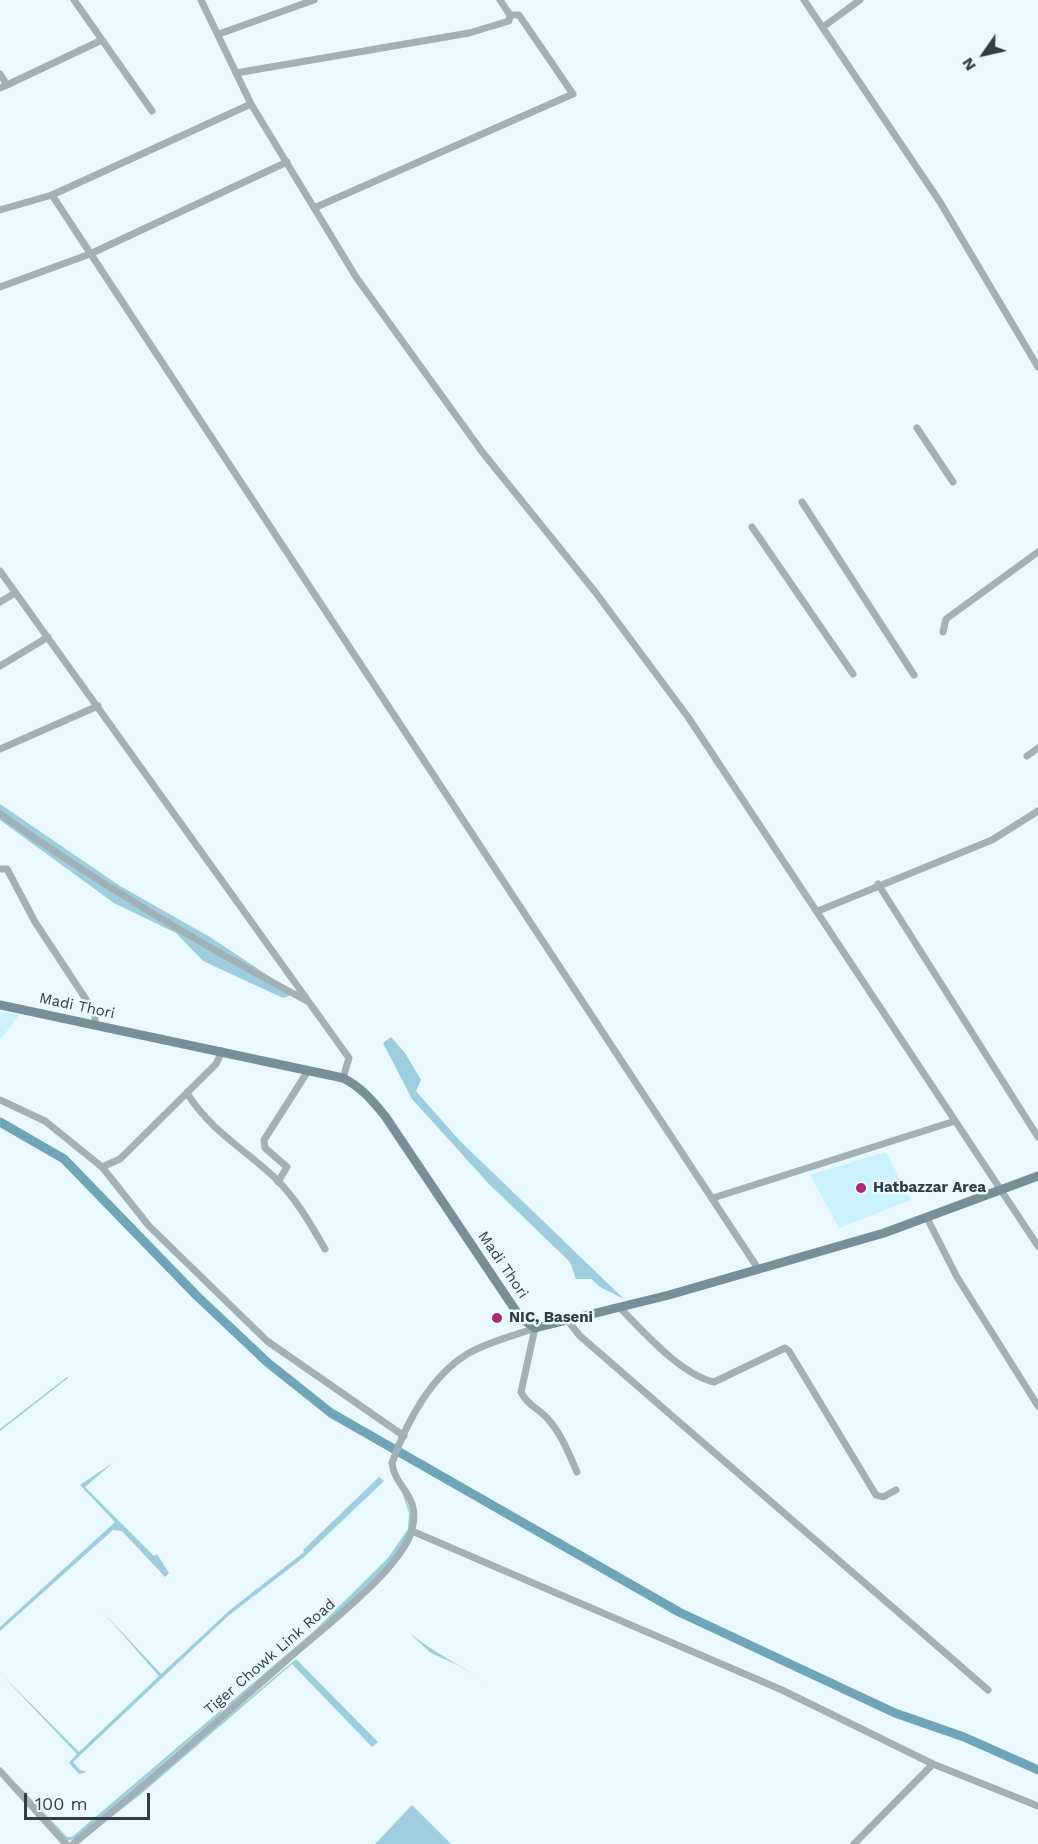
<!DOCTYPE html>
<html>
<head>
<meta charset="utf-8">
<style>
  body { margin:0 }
  #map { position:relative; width:1038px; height:1844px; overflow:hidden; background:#e9f9ff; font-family:"Work Sans",sans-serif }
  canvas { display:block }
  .north { position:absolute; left:954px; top:24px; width:60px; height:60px; -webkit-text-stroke:4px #e9f9ff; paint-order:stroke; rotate:236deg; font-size:16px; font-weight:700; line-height:24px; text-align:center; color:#2f3f45 }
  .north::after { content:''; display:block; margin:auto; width:21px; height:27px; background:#2f3f45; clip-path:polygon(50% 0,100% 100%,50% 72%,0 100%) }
  .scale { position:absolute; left:24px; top:1793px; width:126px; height:27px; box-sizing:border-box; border:3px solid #2f3f45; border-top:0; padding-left:8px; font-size:18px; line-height:21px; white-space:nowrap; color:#2f3f45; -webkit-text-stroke:4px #e9f9ff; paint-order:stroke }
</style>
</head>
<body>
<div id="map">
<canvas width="1038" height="1844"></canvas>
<div class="north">N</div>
<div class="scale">100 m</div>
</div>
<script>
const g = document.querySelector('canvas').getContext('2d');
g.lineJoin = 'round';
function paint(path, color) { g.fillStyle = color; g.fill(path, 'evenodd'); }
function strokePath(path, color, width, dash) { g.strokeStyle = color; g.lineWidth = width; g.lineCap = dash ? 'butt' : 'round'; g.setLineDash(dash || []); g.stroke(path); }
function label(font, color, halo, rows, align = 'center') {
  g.font = font + ' "Work Sans",sans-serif'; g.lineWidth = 5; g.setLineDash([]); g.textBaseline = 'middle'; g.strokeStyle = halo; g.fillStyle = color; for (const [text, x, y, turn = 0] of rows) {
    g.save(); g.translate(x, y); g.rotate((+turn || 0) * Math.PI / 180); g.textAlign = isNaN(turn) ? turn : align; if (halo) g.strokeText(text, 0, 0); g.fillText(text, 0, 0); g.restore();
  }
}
const built = new Path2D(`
  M0 1012 19 1015 0 1040Z
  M886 1152 911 1200 839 1228 810 1175Z`);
const green = new Path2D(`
  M0 804 120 886 210 937 296 994 283 998 203 961 176 933 114 903 0 820Z
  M391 1037 405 1053 421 1080 416 1091 459 1140 624 1299 600 1287 591 1279H576L570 1262 489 1184 412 1099 383 1043Z
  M67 1377 68 1378 0 1431V1429Z
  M114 1462 85 1487 154 1556 157 1554 169 1573 165 1577 122 1531 113 1530 0 1631V1627L115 1522 80 1485Z
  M379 1477 384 1481 303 1558 228 1616 73 1762 80 1770 87 1772 79 1774 69 1763 77 1754 0 1673 79 1752 159 1676 103 1612 161 1674 230 1610 304 1552 303 1550Z
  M401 1489C410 1504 414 1520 407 1536 389 1576 325 1623 292 1652 219 1714 148 1777 75 1839L67 1841 17 1787 16 1783 67 1837H72L314 1631 388 1558 408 1529 409 1513Z
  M408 1632C433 1652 461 1665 487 1684L462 1667 431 1653Z
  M296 1659 378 1742 372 1747 292 1664 141 1794 77 1844Z
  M412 1805 451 1844H375Z`);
const canal = new Path2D(`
  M0 1122 64 1159 197 1296 267 1362 331 1413 679 1612 895 1713 964 1737 1038 1770`);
const minor = new Path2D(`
  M74 0 152 111
  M201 0 251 104 356 277 483 453 596 593 688 717 1038 1246
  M804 0 940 202 1038 367
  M823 27 860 0
  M219 34 314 0
  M236 73 469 33 509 21 510 15 500 0
  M0 74 7 85 0 88
  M7 85 102 40
  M52 195 759 1270
  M314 208 573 94 519 15H510
  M0 210 52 195 251 104
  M0 287 90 254 287 162
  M917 428 953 482
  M802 502 914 675
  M752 527 853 674
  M0 571 349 1058 343 1078
  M0 602 15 593
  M943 632 946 619 1038 552
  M0 666 48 637
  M0 749 98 706
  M1027 756 1038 748
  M0 814C98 883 202 945 307 1001
  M0 869H7L35 922 95 1013V1026
  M878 884 1038 1137
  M818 911 992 840 1038 811
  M187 1093C209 1129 244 1149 274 1177 296 1198 310 1223 325 1249
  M0 1100 45 1121 102 1167 120 1159 216 1064 222 1051
  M102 1167 149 1226 267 1341 404 1436
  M278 1182 287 1167 265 1148 264 1140 308 1071
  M713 1198 955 1121
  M927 1218 957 1277 1038 1406
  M620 1308C644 1332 680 1374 714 1382L785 1348 789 1351 876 1495 883 1497 896 1490
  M568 1321 580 1336 988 1690
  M535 1328 521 1392C526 1404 539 1409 547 1418 561 1433 569 1454 577 1472
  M412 1531 782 1690 933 1764 1038 1806
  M0 1771 66 1844
  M73 1844C146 1785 216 1722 287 1660 319 1631 401 1570 412 1530 421 1494 395 1489 392 1463 406 1423 431 1375 469 1353 488 1342 513 1336 535 1328
  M854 1844 933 1764`);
const secondary = new Path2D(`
  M0 1005 343 1078C361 1087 372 1100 385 1116L520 1317 535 1328 669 1295 884 1233 1038 1176`);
const markers = [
  [861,1188,6,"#aa2a79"],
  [497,1318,6,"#aa2a79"]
];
const streetNames = [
  ["Madi Thori",77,1006,12],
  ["Madi Thori",503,1265,56],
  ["Tiger Chowk Link Road",270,1657,-41]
];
const poiNames = [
  ["Hatbazzar Area",873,1188],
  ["NIC, Baseni",509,1318]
];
paint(built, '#caf1ff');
paint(green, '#9ecdde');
strokePath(canal, '#70a5b8', 9);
strokePath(minor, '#a0b1b7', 7);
strokePath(secondary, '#768f98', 9);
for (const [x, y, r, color] of markers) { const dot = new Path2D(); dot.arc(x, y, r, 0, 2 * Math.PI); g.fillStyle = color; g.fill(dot); strokePath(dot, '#e9f9ff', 2); }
label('15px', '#2f3f45', '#e9f9ff', streetNames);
label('bold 15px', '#2f3f45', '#e9f9ff', poiNames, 'left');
</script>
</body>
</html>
